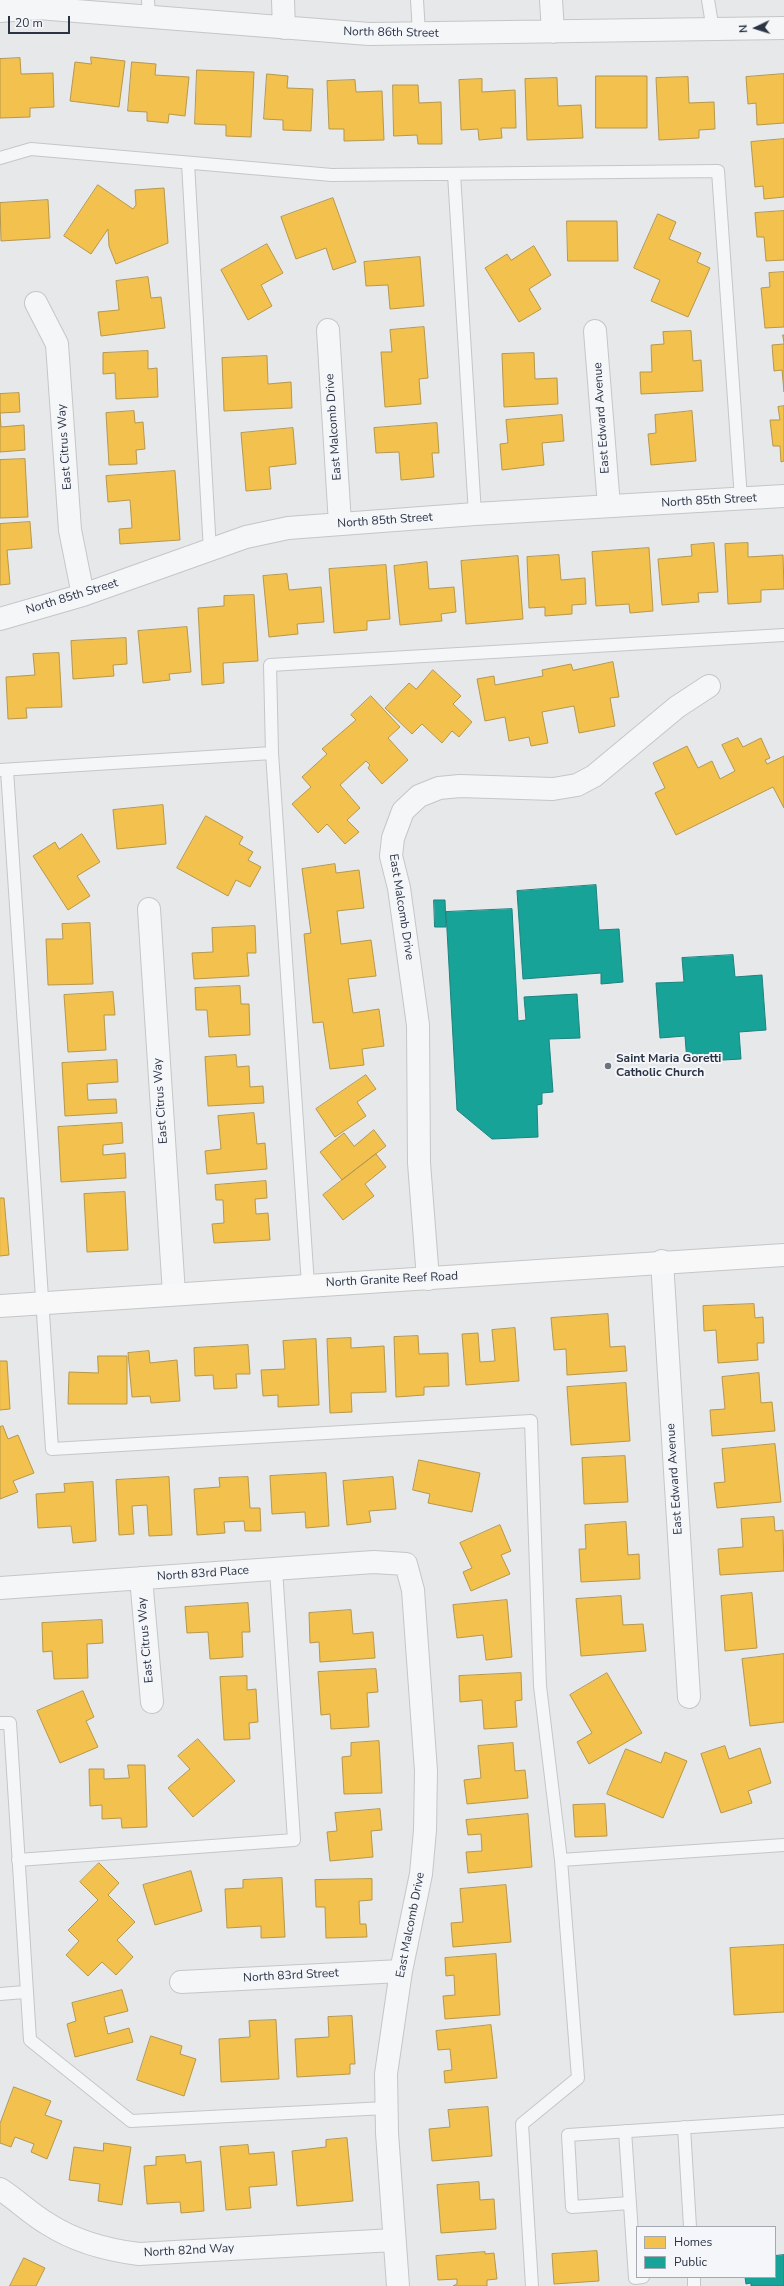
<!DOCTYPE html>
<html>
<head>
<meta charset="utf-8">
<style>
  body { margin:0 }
  #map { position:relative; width:784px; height:2286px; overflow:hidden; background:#e6e8ea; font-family:"Nunito Sans",sans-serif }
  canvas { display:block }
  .legend { position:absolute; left:636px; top:2226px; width:140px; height:52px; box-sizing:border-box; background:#f4f6f9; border:1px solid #a4a8b1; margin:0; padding:5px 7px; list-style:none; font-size:12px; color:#2b3445 }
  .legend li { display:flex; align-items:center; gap:8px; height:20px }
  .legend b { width:20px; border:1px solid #a4a8b1 }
  .north { position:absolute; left:736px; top:8px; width:40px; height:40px; -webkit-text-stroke:3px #f4f6f9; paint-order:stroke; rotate:266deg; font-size:11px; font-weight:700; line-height:16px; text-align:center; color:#2b3445 }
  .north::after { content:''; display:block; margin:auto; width:14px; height:18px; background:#2b3445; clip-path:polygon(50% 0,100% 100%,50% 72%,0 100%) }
  .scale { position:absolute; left:8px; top:16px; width:62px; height:18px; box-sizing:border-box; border:2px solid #2b3445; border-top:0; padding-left:5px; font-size:12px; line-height:14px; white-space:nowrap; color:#2b3445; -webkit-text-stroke:3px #f4f6f9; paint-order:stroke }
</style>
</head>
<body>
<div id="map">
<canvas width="784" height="2286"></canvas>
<ul class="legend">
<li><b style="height:11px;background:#f2c14e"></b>Homes</li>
<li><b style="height:11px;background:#17a398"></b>Public</li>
</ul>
<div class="north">N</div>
<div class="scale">20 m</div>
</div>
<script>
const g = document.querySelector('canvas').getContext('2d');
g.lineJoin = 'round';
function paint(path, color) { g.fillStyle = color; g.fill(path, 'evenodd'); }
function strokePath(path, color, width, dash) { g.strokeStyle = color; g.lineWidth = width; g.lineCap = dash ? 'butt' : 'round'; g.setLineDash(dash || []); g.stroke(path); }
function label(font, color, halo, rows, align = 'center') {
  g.font = font + ' "Nunito Sans",sans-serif'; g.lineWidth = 4; g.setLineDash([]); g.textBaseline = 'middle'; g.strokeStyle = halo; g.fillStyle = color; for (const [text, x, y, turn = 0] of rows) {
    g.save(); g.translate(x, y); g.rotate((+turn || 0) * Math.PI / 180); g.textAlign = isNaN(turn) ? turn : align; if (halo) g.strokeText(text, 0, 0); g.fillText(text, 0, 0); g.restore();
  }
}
const homes = new Path2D(`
  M91 57 125 61 119 107 70 101 75 62 91 64Z
  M20 58 21 74 53 73 54 107 30 108V117L0 118V59Z
  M132 62 156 64 155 75 189 77 185 116 169 114 168 123 147 121V112L128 111Z
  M197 70 254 72 251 137 226 136V125L195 124Z
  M267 74 288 76 287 88 313 89 311 131 283 130V120L264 119Z
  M784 74V123L757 125 756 103 748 104 746 77Z
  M596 76H647V128H596Z
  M688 77 689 103 714 102 715 129 699 130V138L659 140 656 78Z
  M557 78 558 106 581 105 583 138 527 140 525 79Z
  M482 79V92L515 90 516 128H501L502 138 479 140 478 129 461 130 459 80Z
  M355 80 356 92 382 91 384 140 344 141V129H329L327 81Z
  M393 85H418L419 103 441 102 442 144H418L417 135 394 136Z
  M784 139V197L764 199 763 186 755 187 751 142Z
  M98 185 133 209 136 205 135 190 164 188 168 243 116 264 109 246 108 229 91 254 64 236Z
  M333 198 356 262 333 270 326 248 296 259 281 217Z
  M48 200 50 238 1 241 0 203Z
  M784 211V260L766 261 764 237H757L755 213Z
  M658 214 676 222 669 239 701 253 697 262 710 268 688 317 651 301 660 280 634 268Z
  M567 221H617L618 261H568Z
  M267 244 283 273 261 285 272 306 248 320 221 270Z
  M534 246 551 275 529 289 541 309 519 322 485 268 507 254 511 260Z
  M420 257 424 306 390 309 388 285 366 286 364 262Z
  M784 272V327L765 328 761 288 770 287 769 273Z
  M148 277 151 298 161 297 165 328 101 336 98 312 119 310 116 281Z
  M424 327 428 378 419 379 421 404 385 407 381 352H392L390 330Z
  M691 331 693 361 701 360 703 391 641 394 640 372H652L651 345 664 344 663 332Z
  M783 335H784V392L782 370 774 371 772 345 784 344Z
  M148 351V369L157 368 158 397 116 399 115 373 103 374V353Z
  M534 353 535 379 557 378 558 404 504 407 502 354Z
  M267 356 268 384 291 382 292 408 224 411 222 358Z
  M19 393 20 412 0 413 1 427 24 425 25 450 0 452V394Z
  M784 406V461L781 462 780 446H773L770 420H780L778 407Z
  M134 411 135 423 143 422 145 449 136 450 137 464 109 465 106 413Z
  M692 411 696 461 651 465 648 434 656 433 655 415Z
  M562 415 564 441 542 443 544 465 502 470 500 444 508 443 506 420Z
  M437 423 439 453H432L434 477 401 480 399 452 376 453 374 428Z
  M293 428 296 464 269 467 271 489 246 491 241 433Z
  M25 459 28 517 0 518V460Z
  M175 471 180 540 120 544 119 529 132 528 130 500 108 502 106 476Z
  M30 522 32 548 7 550 10 584 0 585V524Z
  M714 543 718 592 698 593 699 602 662 605 658 559 692 556 691 545Z
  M748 543V557L783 555 784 589 761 590V602L728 604 725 544Z
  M649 548 653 611 630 613 629 604 596 606 592 552Z
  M559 555 561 580 585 578 586 604 572 605V614L545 616V607L529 608 527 557Z
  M518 556 523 619 466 624 461 561Z
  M427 562 429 589 454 587 456 612 441 614 442 621 400 625 394 566Z
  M386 565 390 619 367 621V630L334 633 329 569Z
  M287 574 289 590 321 587 324 622 297 624 298 634 269 637 263 576Z
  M254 595 258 661 223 663 224 683 202 685 198 608 224 606V596Z
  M187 627 191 672 169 674 170 680 143 683 138 631Z
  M126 638 127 664 113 665 114 676 73 679 71 641Z
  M59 653 62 707 26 708 27 718 8 719 6 677 35 675 33 654Z
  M613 662 619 697 610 698 615 726 579 733 574 706 542 712 548 743 531 746 529 737 509 741 505 717 485 721 477 679 494 676 495 685 543 676 542 670 571 664 573 670Z
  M433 670 461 696 453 704 472 722 459 737 452 731 442 743 422 724 412 734 385 708 409 683 416 689Z
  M371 696 400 727 388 738 408 760 382 784 368 768 370 765 366 761 340 785 360 808 347 820 359 832 345 844 327 824 318 833 292 804 311 787 302 777 327 754 322 749 356 720 351 715Z
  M738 738 743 747 761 738 770 758 765 760 767 764 784 756V808L773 787 676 835 655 793 665 788 653 763 687 746 698 768 712 761 720 779 735 771 722 745Z
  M163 805 166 844 117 849 113 810Z
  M206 816 243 837 239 844 253 852 248 860 261 867 250 887 236 880 228 896 177 868Z
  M82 834 100 862 77 876 90 896 68 910 33 856 55 842 59 849Z
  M335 864 336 873 359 870 364 908 337 911 341 944 371 940 376 976 348 979 353 1013 379 1009 384 1046 362 1049 364 1065 330 1069 323 1022 313 1023 304 934 311 933 302 869Z
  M90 923 93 984 48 985 46 939H63L62 924Z
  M255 926 256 953H247L249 976 194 979 192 953 213 952 212 928Z
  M240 986 241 1004H249L250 1035 209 1037 207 1010H196L195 988Z
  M113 992 115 1015H104L106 1050 68 1052 64 995Z
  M236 1055 237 1067 249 1066 250 1087 263 1086 264 1103 208 1106 205 1057Z
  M117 1060 118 1082 87 1084 88 1100 116 1099 117 1113 65 1116 62 1063Z
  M366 1075 376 1089 357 1102 366 1116 335 1137 316 1109Z
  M254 1113 257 1144 265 1143 267 1169 207 1174 205 1151 221 1149 218 1116Z
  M122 1123 123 1143 103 1145V1155L125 1153 126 1178 61 1182 58 1127Z
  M374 1130 386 1146 342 1180 320 1152 344 1133 354 1146Z
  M376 1154 386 1167 365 1184 374 1196 343 1220 323 1195Z
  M266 1181 267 1198 255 1199 256 1214 268 1213 270 1240 214 1243 212 1224 224 1223 223 1200H216L215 1185Z
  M125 1192 128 1250 87 1252 84 1194Z
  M0 1198H4L9 1255 0 1256Z
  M754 1304 755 1318 763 1317 764 1343H757L758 1360 718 1363 716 1330 704 1331 703 1306Z
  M608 1314 610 1347 625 1346 627 1371 567 1375 566 1349 554 1350 551 1318Z
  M515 1328 519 1381 466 1385 462 1334 478 1333 480 1362 495 1361 492 1330Z
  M418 1336 419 1354 448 1353 449 1386 424 1387V1395L396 1397 394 1337Z
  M351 1338V1348L384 1346 386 1392 351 1393 352 1412 330 1413 327 1339Z
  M316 1339 319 1405 278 1407V1395L263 1396 261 1370 285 1369 283 1341Z
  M248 1345 250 1374H236L237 1388 214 1389 213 1375 195 1376 194 1348Z
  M149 1351 150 1363 177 1360 180 1401 151 1403 150 1396 132 1397 128 1353Z
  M98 1356H127V1404H68L69 1372 98 1373Z
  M0 1361H7L10 1409 0 1410Z
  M759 1373 761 1403 772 1402 775 1431 712 1436 710 1410 725 1409 722 1377Z
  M626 1383 630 1441 571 1445 567 1387Z
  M3 1426 8 1439 18 1435 34 1473 13 1481 18 1492 0 1499V1427Z
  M775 1444 781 1502 717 1508 714 1483 725 1482 722 1449Z
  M625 1456 628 1502 584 1504 582 1458Z
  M419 1460 480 1473 472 1512 428 1503 430 1494 413 1490Z
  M326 1473 329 1526 306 1528 305 1512 272 1514 270 1476Z
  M169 1477 172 1535 149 1536 147 1505 132 1506 134 1534 119 1535 116 1480Z
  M248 1477 250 1508H260L261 1531H245L244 1521 224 1522 225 1533 197 1535 194 1489 220 1487 219 1478Z
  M393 1477 396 1509 369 1511 371 1522 347 1525 343 1481Z
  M93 1482 96 1541 73 1543 71 1526 38 1528 36 1494 65 1492 64 1484Z
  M774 1517 775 1531 783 1530 784 1571 720 1575 718 1549 743 1547 741 1519Z
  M626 1522 628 1555 639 1554 640 1579 581 1582 579 1549H586L585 1525Z
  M500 1525 511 1551 501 1555 510 1574 471 1591 463 1572 472 1568 460 1543Z
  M752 1593 757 1648 725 1651 721 1596Z
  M621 1596 623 1625 643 1624 646 1651 581 1656 576 1599Z
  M507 1600 512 1657 486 1660 483 1635 457 1638 453 1605Z
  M248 1603 250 1632H242L243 1657 210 1659 208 1632 187 1633 185 1607Z
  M351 1610 353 1634 373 1632 375 1658 320 1662 319 1642 310 1643 309 1613Z
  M102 1620 103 1643 87 1644 88 1678 54 1679 52 1651 43 1652 42 1623Z
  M784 1654V1722L750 1726 742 1659Z
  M376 1669 378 1692 367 1693 369 1727 331 1729 330 1714 321 1715 318 1672Z
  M521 1673 522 1700 515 1701 517 1727 484 1729 482 1700 460 1702 459 1676Z
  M607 1673 642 1733 589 1764 577 1742 592 1733 570 1695Z
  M247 1676V1690L256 1689 258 1722 249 1723 250 1739 224 1740 220 1677Z
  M83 1691 94 1717 86 1721 98 1747 60 1763 37 1711Z
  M198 1739 235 1781 193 1817 168 1788 190 1769 178 1756Z
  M379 1741 382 1793 344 1794 342 1757 351 1756V1743Z
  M513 1743 515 1771 525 1770 528 1798 467 1804 464 1780 481 1778 478 1746Z
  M725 1746 729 1759 760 1748 771 1783 748 1791 752 1803 721 1813 701 1754Z
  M626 1749 661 1763 665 1752 687 1761 663 1818 607 1794Z
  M128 1765H145L147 1827 122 1828 121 1818 102 1819V1805L90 1806 89 1769H104V1779L129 1778Z
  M605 1804 607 1836 575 1837 573 1805Z
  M380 1809 382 1830 371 1831 373 1857 330 1861 327 1832 337 1831 335 1813Z
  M528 1814 532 1867 468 1873 466 1852 482 1851 481 1834 468 1835 466 1820Z
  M99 1863 119 1883 108 1895 135 1922 117 1940 133 1957 116 1975 102 1962 88 1976 66 1955 79 1941 68 1930 98 1900 80 1882Z
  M191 1871 202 1911 155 1925 143 1885Z
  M282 1878 285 1937 261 1938V1926L227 1928 225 1889 243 1888V1880Z
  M372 1879V1900L359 1901 360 1924H366L367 1937 326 1938 325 1907H316L315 1880Z
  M506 1885 511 1942 453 1947 451 1923 463 1922 460 1889Z
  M784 1945V2012L734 2015 730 1948Z
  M496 1954 500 2015 445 2019 443 1996 455 1995 454 1975 446 1976 445 1958Z
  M122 1990 128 2011 104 2017 108 2034 129 2028 133 2042 75 2057 67 2024 76 2021 72 2003Z
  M352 2016 355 2064H350V2074L297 2077 295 2039 329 2037 328 2017Z
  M276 2020 279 2079 221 2082 219 2039 250 2037 249 2021Z
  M491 2025 497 2078 445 2083 444 2071 452 2070 450 2049 438 2050 436 2031Z
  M151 2036 182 2046 180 2054 196 2059 184 2096 137 2080Z
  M14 2087 51 2101 45 2115 62 2121 47 2159 31 2152 34 2144 15 2137 11 2147 0 2143V2124Z
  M488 2107 492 2156 432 2161 429 2129 450 2127 448 2110Z
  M347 2138 353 2201 297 2206 292 2151 326 2147V2140Z
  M104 2143 131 2147 122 2205 98 2201 100 2184 69 2180 74 2147 103 2151Z
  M248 2145 249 2154 274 2152 277 2185 249 2187 251 2208 226 2210 220 2147Z
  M185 2155 186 2163 201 2161 204 2211 181 2213 180 2202 147 2204 144 2166 156 2165V2157Z
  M479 2182 480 2200 494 2199 496 2229 441 2233 437 2185Z
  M597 2251 599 2281 554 2284 552 2254Z
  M485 2252V2254L494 2253 497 2279 487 2280V2286H453L457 2284V2279L438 2280 436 2256Z
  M24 2258 45 2268 36 2286H10Z`);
const public = new Path2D(`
  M596 885 599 930 619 929 623 982 601 984V973L523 979 517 891Z
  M434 900H445L446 927H435Z
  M512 909 518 1021 526 1020 524 997 577 994 580 1038 549 1039 553 1092 542 1093V1104L537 1105 538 1137 492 1139 457 1110 446 912Z
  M733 955 735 977 762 975 766 1030 739 1032 741 1059 687 1062 685 1036 660 1038 656 983 684 982 682 958Z
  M784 2255V2286H751V2283L746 2284 745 2277H775V2256Z`);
const lane = new Path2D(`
  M148 0 149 18
  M417 0 419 33
  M708 0 713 30
  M0 158 31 149 332 175 718 171 741 499
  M188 163 210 551
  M454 174 475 514
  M0 770 272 753
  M7 770 52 1449 531 1421 540 1686 561 1860 578 2078 522 2124 532 2286
  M308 1285 272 753 270 665 784 635
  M0 1723H10L30 2040 131 2121 386 2108
  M18 1860 294 1840 276 1569
  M561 1860 784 1845
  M0 1994 25 1992
  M684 2127 690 2227
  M625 2131 635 2278 643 2277
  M630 2203 572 2207 568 2135 784 2121
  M694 2277V2286`);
const street = new Path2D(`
  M283 0 284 28
  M551 0 553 32
  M0 11 38 8 369 34 784 28
  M36 303 57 344 70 530 83 595
  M328 330 340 524
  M595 331 609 506
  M0 619 83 595 246 537 288 528 475 514 784 496
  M149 909 174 1294
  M662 1261 689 1697
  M428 1279 419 1163 418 1025 399 888 391 856 393 838 403 811 419 796 439 788 460 786 553 789 577 785 594 776 677 707 709 686
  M141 1578 152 1702
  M0 1588 374 1562 406 1564 413 1590 426 1771 425 1830 421 1874 401 1971 386 2074 387 2133 398 2286
  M181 1982 401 1971
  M0 2189C17 2200 31 2214 48 2224 76 2242 106 2250 139 2254L394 2240`);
const secondary = new Path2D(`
  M0 1306 784 1255`);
const markers = [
  [608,1066,4,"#6c737f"]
];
const streetNames = [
  ["North 86th Street",391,33,1],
  ["East Edward Avenue",602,418,-94],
  ["East Malcomb Drive",334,427,-94],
  ["East Citrus Way",65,447,-94],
  ["North 85th Street",709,501,-3],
  ["North 85th Street",385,521,-4],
  ["North 85th Street",72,597,-17],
  ["East Malcomb Drive",401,907,81],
  ["East Citrus Way",161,1101,-94],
  ["North Granite Reef Road",392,1280,-3],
  ["East Edward Avenue",675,1479,-94],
  ["North 83rd Place",203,1574,-4],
  ["East Citrus Way",146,1640,-95],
  ["East Malcomb Drive",411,1925,-79],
  ["North 83rd Street",291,1976,-3],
  ["North 82nd Way",189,2251,-3]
];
const poiNames = [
  ["Saint Maria Goretti",616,1059],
  ["Catholic Church",616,1073]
];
paint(homes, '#f2c14e');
strokePath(homes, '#b6974b', 1);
paint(public, '#17a398');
strokePath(public, '#1d827f', 1);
strokePath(lane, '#c4c6c8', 14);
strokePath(street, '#c4c6c8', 24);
strokePath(secondary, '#c4c6c8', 24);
strokePath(lane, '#f5f6f7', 12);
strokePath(street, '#f5f6f7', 22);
strokePath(secondary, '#f8f8f8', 22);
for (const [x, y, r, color] of markers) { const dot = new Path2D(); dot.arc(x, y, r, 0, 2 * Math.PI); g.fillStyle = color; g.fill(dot); strokePath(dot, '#f4f6f9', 1.5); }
label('12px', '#2b3445', '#f4f6f9', streetNames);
label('bold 12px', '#2b3445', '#f4f6f9', poiNames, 'left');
</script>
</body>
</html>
